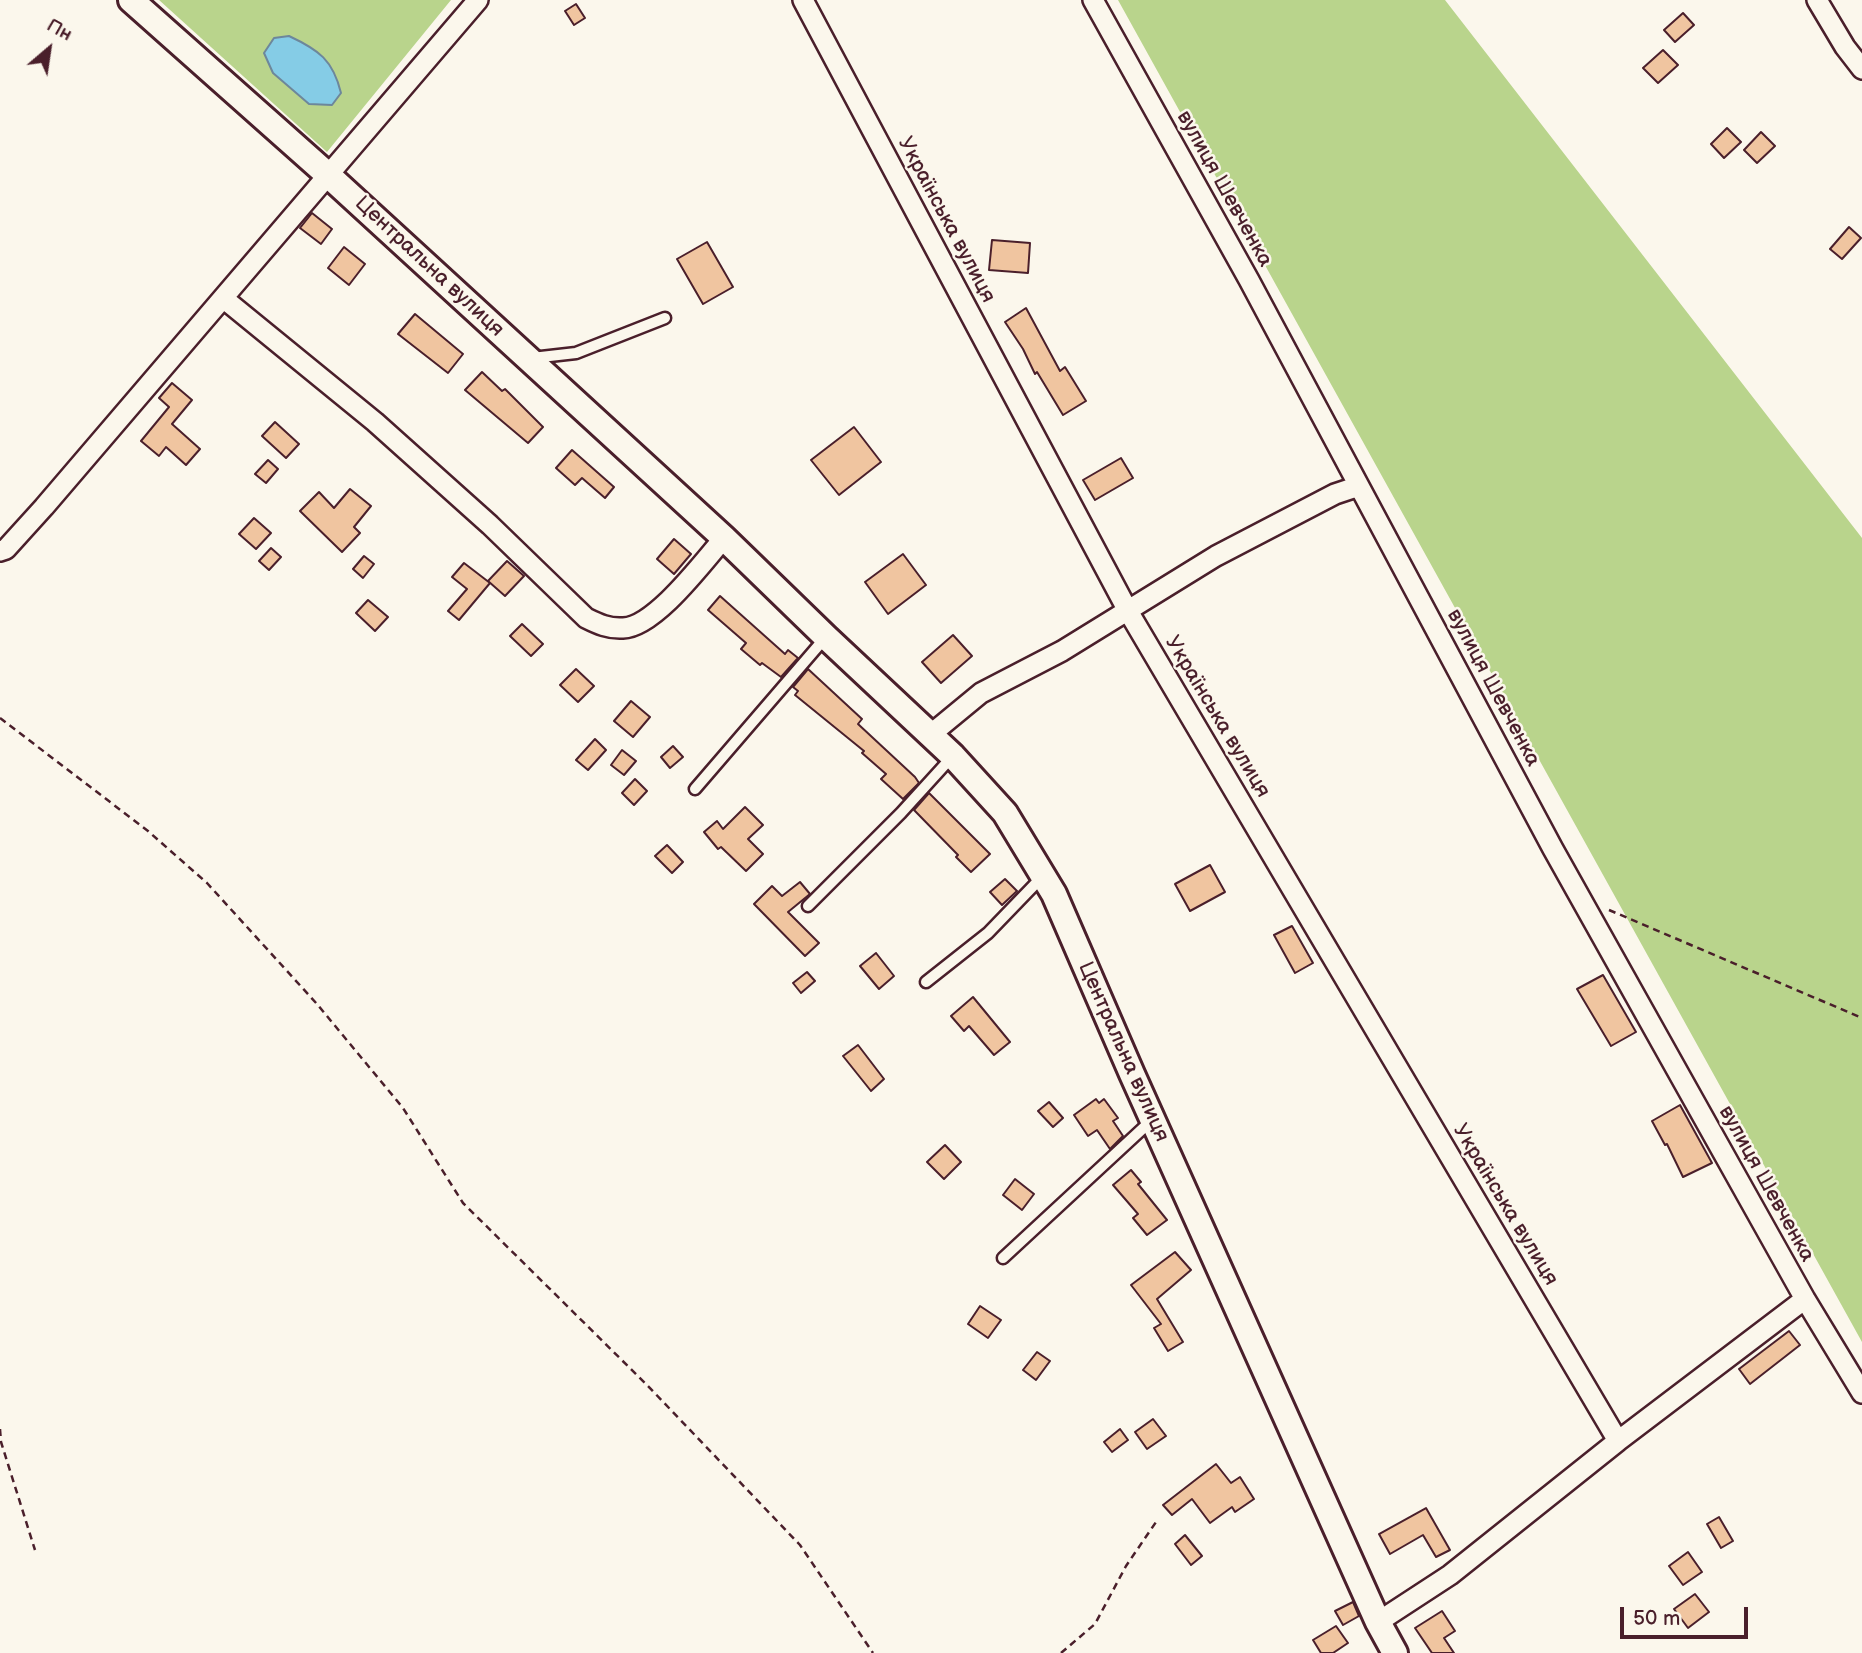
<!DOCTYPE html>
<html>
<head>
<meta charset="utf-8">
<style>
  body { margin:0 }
  #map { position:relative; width:1862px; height:1653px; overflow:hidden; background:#fbf7ec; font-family:"Balsamiq Sans",sans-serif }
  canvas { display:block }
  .north { position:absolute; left:14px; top:14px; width:70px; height:70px; -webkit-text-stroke:5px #fbf7ec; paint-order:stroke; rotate:29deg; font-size:19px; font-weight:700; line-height:28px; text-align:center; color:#4a1f2b }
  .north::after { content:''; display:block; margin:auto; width:24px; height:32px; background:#4a1f2b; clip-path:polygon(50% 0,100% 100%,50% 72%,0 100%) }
  .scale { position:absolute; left:1620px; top:1607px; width:128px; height:32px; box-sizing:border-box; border:4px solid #4a1f2b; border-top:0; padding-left:9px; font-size:21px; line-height:24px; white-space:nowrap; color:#4a1f2b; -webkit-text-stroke:5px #fbf7ec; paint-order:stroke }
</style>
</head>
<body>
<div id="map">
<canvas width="1862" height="1653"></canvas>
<div class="north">Пн</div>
<div class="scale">50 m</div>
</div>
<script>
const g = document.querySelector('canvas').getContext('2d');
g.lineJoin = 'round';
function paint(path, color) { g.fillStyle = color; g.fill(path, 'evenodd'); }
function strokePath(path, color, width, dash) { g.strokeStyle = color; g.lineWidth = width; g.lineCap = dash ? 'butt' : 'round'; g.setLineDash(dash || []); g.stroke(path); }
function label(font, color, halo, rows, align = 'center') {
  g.font = font + ' "Balsamiq Sans",sans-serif'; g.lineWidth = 5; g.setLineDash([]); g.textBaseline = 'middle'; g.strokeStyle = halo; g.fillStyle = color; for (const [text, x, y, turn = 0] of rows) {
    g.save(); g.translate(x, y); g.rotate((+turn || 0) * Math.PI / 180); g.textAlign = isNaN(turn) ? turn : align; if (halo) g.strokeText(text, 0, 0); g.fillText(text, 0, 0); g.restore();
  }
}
const green = new Path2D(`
  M159 0H451L327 152Z
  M1118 0H1445L1862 538V1342Z`);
const water = new Path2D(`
  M289 36C319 50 333 60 341 93L332 105 309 104 273 73 264 53 274 38Z`);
const building = new Path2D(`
  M576 4 585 18 574 25 565 11Z
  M1683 13 1694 25 1675 42 1664 30Z
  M1663 50 1678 65 1658 83 1643 68Z
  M1727 128 1741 142 1724 158 1711 144Z
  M1761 132 1775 146 1757 163 1744 150Z
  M312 213 332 229 321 244 300 228Z
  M1849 227 1861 238 1842 259 1830 249Z
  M992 240 1030 243 1028 273 989 270Z
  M707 242 733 287 703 304 677 259Z
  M344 247 365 264 349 285 328 268Z
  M1026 308 1060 371 1065 367 1086 401 1063 415 1037 372 1035 374 1023 349 1005 322Z
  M415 314 463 354 448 373 398 334Z
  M482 372 502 391 505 389 543 427 528 443 465 390Z
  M172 383 192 400 172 424 200 449 186 465 166 447 159 456 141 441 169 407 159 398Z
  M275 422 299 444 286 458 262 436Z
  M854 427 881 462 839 495 811 460Z
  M572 450 614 487 605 498 582 478 575 485 556 468Z
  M1121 458 1133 478 1095 500 1083 480Z
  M268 460 278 469 266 483 255 474Z
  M350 489 371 506 354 527 360 533 342 552 300 511 319 492 334 508Z
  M254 518 271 533 256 549 239 534Z
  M674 539 691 554 674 574 657 559Z
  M271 548 281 557 269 570 259 561Z
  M903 554 926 585 888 614 865 582Z
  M364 556 374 564 363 578 353 569Z
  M507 561 524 576 505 596 488 581Z
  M464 563 490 583 459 620 448 611 467 589 452 577Z
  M720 596 785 654 788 650 798 658 781 677 762 663 760 665 741 649 746 643 708 610Z
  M368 600 388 617 375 631 356 613Z
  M522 624 543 644 531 656 510 636Z
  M953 635 972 656 941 683 922 662Z
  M576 669 594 686 578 702 560 685Z
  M808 669 862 719 858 724 915 777 919 783 903 799 881 779 886 774 862 753 864 751 795 695 798 691 793 687Z
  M631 701 650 717 633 737 614 721Z
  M595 739 606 750 588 770 576 760Z
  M673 746 683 757 670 768 661 757Z
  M622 750 636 761 624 775 611 765Z
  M635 779 647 791 634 805 622 793Z
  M929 793 990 854 971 872 956 857 958 855 914 810Z
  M745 807 763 825 748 839 763 854 746 871 721 847 718 849 704 832 717 821 723 829Z
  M667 845 683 862 672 873 655 856Z
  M1210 865 1225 892 1190 911 1175 884Z
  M1005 879 1017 891 1002 905 990 892Z
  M800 882 810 894 788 912 819 943 805 956 754 904 772 886 782 896Z
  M1292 926 1313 963 1295 973 1274 935Z
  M876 953 894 976 879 989 860 966Z
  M807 972 815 981 801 993 793 983Z
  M1603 975 1636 1032 1611 1046 1577 989Z
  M973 997 1010 1042 994 1055 969 1026 964 1031 951 1016Z
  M858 1045 884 1079 871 1091 843 1056Z
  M1096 1099 1099 1103 1104 1099 1118 1118 1113 1121 1123 1136 1110 1149 1097 1130 1088 1136 1074 1115Z
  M1049 1102 1063 1118 1053 1127 1038 1111Z
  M1680 1105 1712 1163 1683 1177 1667 1144 1665 1145 1652 1121Z
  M945 1145 961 1162 944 1179 927 1162Z
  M1131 1170 1141 1182 1138 1184 1167 1220 1147 1235 1133 1218 1138 1214 1113 1185Z
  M1015 1179 1034 1194 1022 1210 1003 1195Z
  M1175 1252 1191 1270 1157 1299 1183 1342 1168 1351 1154 1328 1161 1324 1131 1285Z
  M980 1306 1001 1320 988 1338 968 1324Z
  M1789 1331 1800 1345 1750 1384 1739 1369Z
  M1037 1352 1050 1361 1036 1380 1023 1370Z
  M1153 1419 1166 1436 1147 1449 1135 1432Z
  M1120 1429 1128 1440 1112 1452 1104 1442Z
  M1216 1464 1231 1483 1240 1477 1254 1499 1235 1512 1232 1507 1210 1523 1192 1499 1172 1515 1163 1505Z
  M1426 1508 1450 1550 1436 1557 1423 1535 1390 1554 1379 1534Z
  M1719 1517 1733 1541 1721 1548 1707 1524Z
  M1185 1535 1202 1556 1191 1565 1175 1544Z
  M1688 1552 1702 1572 1683 1585 1669 1566Z
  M1695 1594 1709 1612 1688 1628 1674 1609Z
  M1353 1602 1359 1616 1343 1625 1335 1611Z
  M1442 1611 1455 1631 1444 1638 1454 1653H1432L1415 1628Z
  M1336 1626 1348 1643 1333 1653H1321L1313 1640Z`);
const path = new Path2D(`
  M0 718 148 831 207 883 317 1004 403 1108 463 1203 647 1385 800 1545 873 1653
  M1609 910 1862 1018
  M0 1429 1 1442 35 1550
  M1061 1653 1095 1624 1126 1566 1156 1522`);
const service = new Path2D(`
  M532 358 576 353 665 318
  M695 789 825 638
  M808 906 901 813 951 758
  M926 982 988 933 1042 877
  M1003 1258 1152 1120`);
const minor = new Path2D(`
  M803 0 1128 611 1618 1441
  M1093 0 1249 280 1553 849 1805 1299 1862 1393
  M1817 0 1845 47 1862 69
  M223 298 375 422 490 525 586 618C598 624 609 629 623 628 655 627 703 562 724 538
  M0 551 6 549 44 507 478 0
  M930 735 981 693 1062 651 1216 556 1335 494 1359 486
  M1378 1622 1450 1575 1618 1441 1805 1299`);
const tertiary = new Path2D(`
  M131 0 328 175 724 538 826 637 953 756 1005 813 1054 894 1132 1074 1378 1622 1395 1653`);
const streetNames = [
  ["вулиця Шевченка",1224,189,61],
  ["Українська вулиця",946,220,62],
  ["Центральна вулиця",429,267,43],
  ["вулиця Шевченка",1493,688,62],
  ["Українська вулиця",1217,717,59],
  ["Центральна вулиця",1123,1052,66],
  ["вулиця Шевченка",1766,1184,61],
  ["Українська вулиця",1505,1205,59]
];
paint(green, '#b9d48c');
paint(water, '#85cce6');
strokePath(water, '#6d879b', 2);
paint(building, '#f0c5a0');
strokePath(building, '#4a1f2b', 2);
strokePath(service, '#4a1f2b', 15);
strokePath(minor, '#4a1f2b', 24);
strokePath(tertiary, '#4a1f2b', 30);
strokePath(path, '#4a1f2b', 2.5, [7, 5]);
strokePath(service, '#fbf7ec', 10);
strokePath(minor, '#fbf7ec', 19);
strokePath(tertiary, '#fbf7ec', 24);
label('21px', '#4a1f2b', '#fbf7ec', streetNames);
</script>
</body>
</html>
